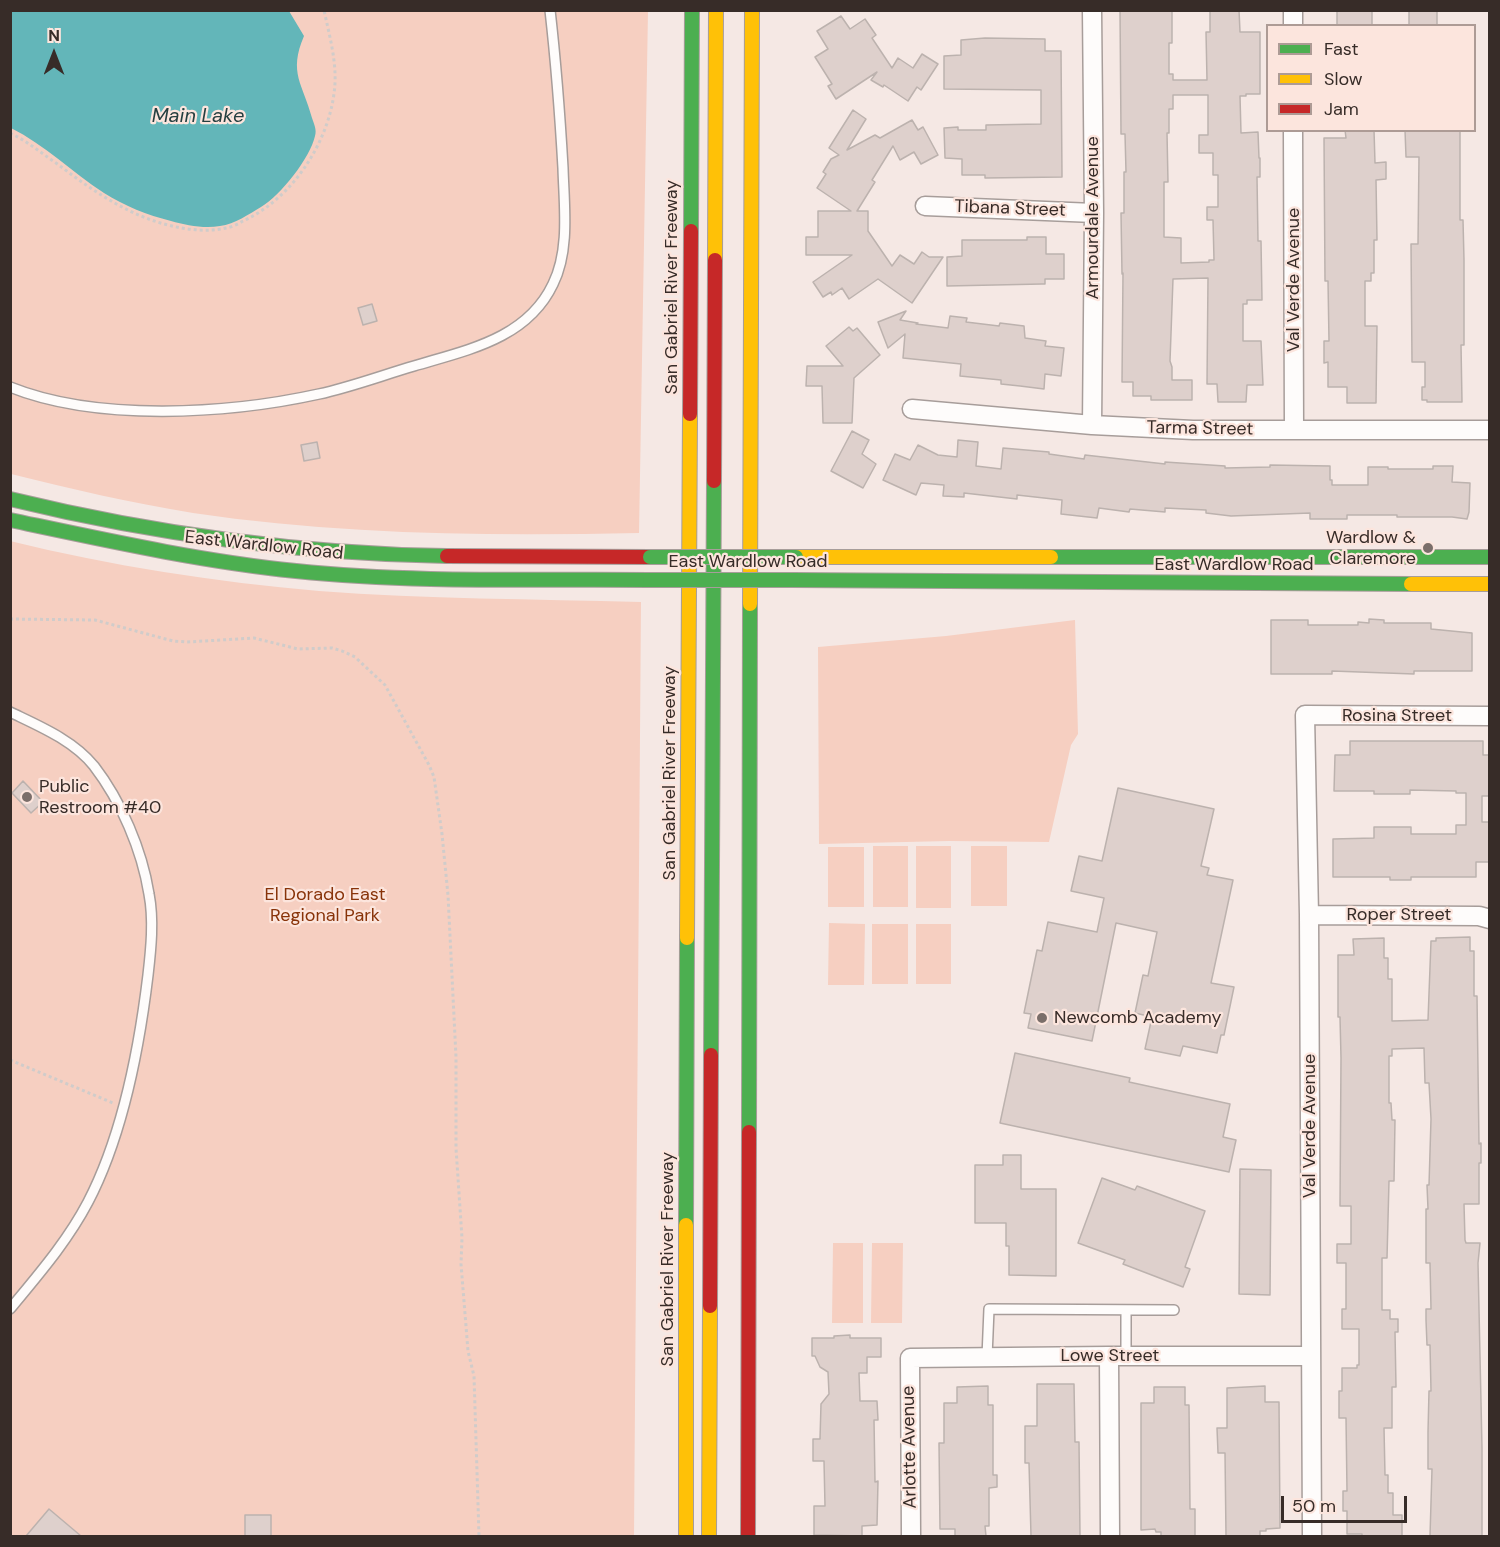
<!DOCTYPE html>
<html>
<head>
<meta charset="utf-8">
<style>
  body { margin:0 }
  #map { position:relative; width:1500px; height:1547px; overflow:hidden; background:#f5e8e4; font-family:"DM Sans",sans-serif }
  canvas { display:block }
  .frame { position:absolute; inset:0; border:12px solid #372c28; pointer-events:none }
  .legend { position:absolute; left:1266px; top:24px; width:210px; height:108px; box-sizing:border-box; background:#fce5dd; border:2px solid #ad9b95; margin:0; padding:8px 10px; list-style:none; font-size:18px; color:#372c28 }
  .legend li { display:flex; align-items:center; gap:12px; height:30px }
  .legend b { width:30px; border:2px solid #ad9b95 }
  .north { position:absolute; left:24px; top:24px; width:60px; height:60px; -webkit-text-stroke:4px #fce5dd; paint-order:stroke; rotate:0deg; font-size:16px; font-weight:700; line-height:24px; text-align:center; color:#372c28 }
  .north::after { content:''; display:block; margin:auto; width:21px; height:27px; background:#372c28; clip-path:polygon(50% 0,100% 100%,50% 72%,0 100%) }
  .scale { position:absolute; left:1281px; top:1496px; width:126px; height:27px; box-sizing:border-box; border:3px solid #372c28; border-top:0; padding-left:8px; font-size:18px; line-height:21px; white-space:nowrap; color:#372c28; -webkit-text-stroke:4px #fce5dd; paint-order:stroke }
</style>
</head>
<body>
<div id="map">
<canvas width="1500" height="1547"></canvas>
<div class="frame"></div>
<ul class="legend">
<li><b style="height:8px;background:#4caf50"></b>Fast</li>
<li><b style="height:8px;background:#ffc107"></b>Slow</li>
<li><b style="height:8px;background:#c62828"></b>Jam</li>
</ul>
<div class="north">N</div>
<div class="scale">50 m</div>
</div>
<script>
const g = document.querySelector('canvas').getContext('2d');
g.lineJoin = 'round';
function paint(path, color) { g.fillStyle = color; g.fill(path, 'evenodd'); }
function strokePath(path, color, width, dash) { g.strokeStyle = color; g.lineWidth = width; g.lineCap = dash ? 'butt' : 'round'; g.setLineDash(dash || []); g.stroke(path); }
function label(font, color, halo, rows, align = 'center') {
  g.font = font + ' "DM Sans",sans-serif'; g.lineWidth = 4.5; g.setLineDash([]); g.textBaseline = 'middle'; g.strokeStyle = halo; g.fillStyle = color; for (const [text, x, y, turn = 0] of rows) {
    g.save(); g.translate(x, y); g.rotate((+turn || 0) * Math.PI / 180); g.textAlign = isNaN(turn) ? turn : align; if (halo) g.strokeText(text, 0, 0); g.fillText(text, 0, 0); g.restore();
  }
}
const green = new Path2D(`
  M10 11H648L639 533C490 536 341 535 193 513 132 503 71 489 11 474Z
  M10 541C111 566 216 582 319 591 426 599 534 599 641 602L634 1536H11Z
  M1075 620 1078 734 1071 745 1049 842 949 841 819 844 818 647 946 636Z
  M873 846H908V907H873Z
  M916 846H951V908H916Z
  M971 846H1007V906H971Z
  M828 847H864V907H828Z
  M829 923 865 924 864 985H828Z
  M872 924H908V984H872Z
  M916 924H951V984H916Z
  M833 1243H863V1323H832Z
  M872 1243H903L902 1323H871Z`);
const water = new Path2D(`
  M10 11H289L304 36C288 73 303 84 312 118 314 124 317 130 315 136 310 158 281 195 261 207 249 214 235 224 220 226 204 229 186 225 171 221 147 215 125 206 104 193 72 172 45 145 11 128Z`);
const building = new Path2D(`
  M1120 10H1172V43H1169V74H1173V80H1207L1206 32H1210V10H1239L1240 32H1260V94H1246V96H1240L1241 133 1258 132 1259 158H1260V177H1257L1258 241H1261L1262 300H1247V304H1243V341H1261L1263 385H1247L1246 402H1218L1217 384H1207L1208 278 1173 279 1170 361 1172 367V380H1192V400H1151V396H1133V382H1122L1123 273 1122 274 1121 213H1124V172H1126L1125 134H1121ZM1173 95H1208V135H1199V153H1213V175H1218V207H1207V220H1213L1214 260H1209V262L1181 263V238L1164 237V182H1168L1167 133H1169V109H1173Z
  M1337 10H1372V26H1337Z
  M1409 10H1437V26H1409Z
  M841 16 850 29 865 19 876 35 872 38 892 68 898 58 913 68 922 54 938 64 921 90 917 87 908 101 884 85 883 87 871 80 877 72 836 99 828 86 832 84 815 57 828 49 817 31Z
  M985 38 1045 39V51H1061L1062 177 985 178V175H962V159L945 158 944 128 958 127V130H986V125L1041 124V90L944 89V56L961 55V40Z
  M853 110 866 119 847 150 875 135 880 138 912 120 918 130 923 127 938 155 921 164 914 152 900 160 893 146 872 180 875 182 857 211H868V231L892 266 900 255 914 264 922 252 929 257H943L912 303 878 279 849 299 842 288 832 295 831 292 823 297 813 282 852 255H806V237H818V211H851L817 188 826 174 823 172 831 159 839 155 829 148Z
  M1345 130H1374L1375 163 1386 162V179L1376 180 1377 240H1374V273H1371V281H1365V326H1377L1376 403H1347V387H1328V362L1324 363V341H1329L1328 281H1325L1324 138H1346Z
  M1405 130H1460V220H1463L1464 260V345H1461L1462 402H1427V400H1422V387H1425V362H1412L1411 244H1418L1419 157H1406Z
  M1027 237H1046V254H1064V279H1045V284H1042L947 286V257L962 256V240H1027Z
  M372 304 377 321 363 325 358 308Z
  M906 311 900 320 918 323 916 324 948 328 950 316 967 318 966 322 999 326 1000 323 1024 326 1025 338 1046 341 1045 346 1064 348 1061 376 1045 374 1044 389 1020 386 1001 384V380L960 376 961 364 903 358 905 334 888 348 878 322Z
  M849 327 853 331 857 328 880 355 854 378 852 423H823L822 386H806L807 366H843L826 346Z
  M852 431 869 440 862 454 876 464 863 488 831 471Z
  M958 440 978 442 976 466 1001 469 1003 448 1049 452V454L1084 459 1085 455 1165 464V462L1225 466V468L1270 467V465L1330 466V480H1332V485H1368V467H1388V469H1433V466H1453L1452 482 1470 483 1469 512 1467 519 1452 517H1397V515H1347V519H1310V513L1231 516 1206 513V510L1165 508V512L1130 509 1129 512 1099 508 1097 518 1061 514 1062 500 1017 495V499L964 493V497L943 496 944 485 921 483 916 495 883 480 895 454 910 460 918 445 938 455 957 457Z
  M317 442 320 458 304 461 301 445Z
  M1369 619 1384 620V623H1431V629L1472 633V671H1414V674L1332 671V674H1271V620H1308V625H1358V622L1369 623Z
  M1350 741H1483V755H1490V796H1482V822H1490V862H1476V877H1411V880H1390V877H1333V839L1374 838V827H1411V834H1456V825H1466V793H1456V791L1410 790V794H1374V791H1334L1335 755H1350Z
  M23 781 43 802 31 813 12 793Z
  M1118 788 1214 809 1201 866 1209 868 1207 875 1233 880 1211 983 1234 987 1224 1035H1221L1217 1053 1183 1046 1180 1056 1145 1049 1152 1017 1135 1013 1143 975 1148 976 1157 932 1116 923 1092 1041 1028 1028 1031 1014 1024 1013 1037 950 1042 951 1048 922 1097 932 1104 898 1071 891 1079 856 1102 861Z
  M1470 937V951H1474V996H1477L1479 1144 1481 1143V1163H1479V1204H1464L1465 1240 1466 1243H1480L1478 1263 1482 1448V1536H1430L1432 1469H1428V1432L1429 1391H1431L1430 1345H1427L1426 1320V1309H1431L1430 1263H1426V1209H1428L1427 1185H1429L1431 1119 1429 1083H1425L1424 1048 1392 1049V1056H1389V1103H1391L1392 1120H1395L1394 1181H1389L1387 1258H1382V1310H1390V1319H1398V1332H1395L1396 1387H1392V1428H1384L1385 1475H1388V1493H1393V1515H1402V1536H1362V1534H1347V1511H1343V1491H1347L1346 1418H1339V1391H1342V1368H1357V1365H1359V1329H1342V1309H1346V1263H1337V1244H1351V1206H1340L1341 1058 1340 1017H1338V955H1354L1353 939 1384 938V958H1388V979H1392V1021L1428 1020 1431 941H1436V938Z
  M1015 1053 1130 1078 1129 1082 1230 1104 1223 1137 1236 1140 1229 1172 1000 1123Z
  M1003 1155H1021V1189H1056V1276L1009 1275V1246H1006V1223H975V1165H1003Z
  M1240 1169 1271 1170 1270 1295 1239 1294Z
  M1102 1178 1135 1190 1137 1186 1205 1211 1185 1267 1190 1269 1183 1287 1123 1264 1125 1260 1078 1243Z
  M850 1335V1338H881V1357H867V1373H859L860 1401H877L878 1420H874L875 1482 878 1481 877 1525 862 1526V1536L814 1535V1506H825L824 1461H813V1439H820L821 1404 829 1394 828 1372 820 1367 815 1356H812V1338H834V1336Z
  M1037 1384H1074L1075 1442H1079L1080 1536H1031L1029 1463H1025V1426H1037Z
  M988 1386V1405H993V1475H997V1487L989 1488V1526H985L986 1536H955V1529H940L939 1443H944V1403H957V1387Z
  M1265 1386V1402H1279L1280 1528 1266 1529V1531H1260V1536H1226L1225 1453H1218L1217 1428H1227V1388Z
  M1154 1387H1185V1405H1189L1190 1509H1195V1536H1161V1532H1156L1155 1529 1141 1530V1403H1154Z
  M49 1509 81 1536H26Z
  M245 1515H271V1536H245Z`);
const path = new Path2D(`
  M10 133C27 141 41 153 56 163 92 190 128 216 172 226 189 230 209 232 226 228 232 227 238 224 243 221 294 198 332 138 335 83 336 58 329 34 324 10
  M10 619 95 620 173 641 187 642 254 638 298 649 332 648 342 651 355 657 385 685 429 765 434 777 442 834 448 895 456 1057V1148L462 1238 461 1264 468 1351 474 1376 479 1536
  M10 1060 113 1103`);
const lane = new Path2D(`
  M10 387C97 422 228 414 319 394 351 387 383 375 414 366 467 350 527 339 553 284 570 250 564 205 563 168 560 115 556 63 550 10
  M10 712C39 726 73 740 94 766 121 801 142 850 149 894 154 920 151 949 148 975 139 1050 123 1135 88 1202 67 1242 38 1275 10 1309
  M1126 1356V1310
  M987 1357 989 1309 1174 1310`);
const street = new Path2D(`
  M1293 10V26
  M1293 130 1294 430
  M925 206 1094 213
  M912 409 1092 425 1193 430H1490
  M1092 425 1094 213 1092 10
  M1309 915 1479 916 1490 919
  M1109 1356 1110 1536
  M911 1536 910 1358 1109 1356H1310
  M1312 1536 1309 915 1305 715 1490 716`);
const fast = new Path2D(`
  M691 231 692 10
  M10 499C154 534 299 554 447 556
  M10 520C105 540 199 561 296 571 413 583 533 579 650 580
  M1051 557H1490
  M793 580 1411 584
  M711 1055 714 481
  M749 1132 750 604
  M686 1225 687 938`);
const slow = new Path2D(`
  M715 260 716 10
  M796 557H1051
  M1411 584H1490
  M750 604 752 10
  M687 938 690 414
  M686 1225V1536
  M709 1536 710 1306`);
const jam = new Path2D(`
  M690 414 691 231
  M714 481 715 260
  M447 556 650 557
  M710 1306 711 1055
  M748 1536 749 1132`);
const fastBridge = new Path2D(`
  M650 557H796
  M650 580H793`);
const markers = [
  [1428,548,6,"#7a6e6a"],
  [27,797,6,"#7a6e6a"],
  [1042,1018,6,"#7a6e6a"]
];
const streetNames = [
  ["Tibana Street",1010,209,2],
  ["Armourdale Avenue",1093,218,-90],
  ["Val Verde Avenue",1294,280,-90],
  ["San Gabriel River Freeway",672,287,-90],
  ["Tarma Street",1200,429,1],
  ["East Wardlow Road",264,546,6],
  ["East Wardlow Road",748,562],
  ["East Wardlow Road",1234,565],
  ["Rosina Street",1397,716],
  ["San Gabriel River Freeway",670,773,-90],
  ["Roper Street",1399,915],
  ["Val Verde Avenue",1310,1126,-90],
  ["San Gabriel River Freeway",668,1259,-90],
  ["Lowe Street",1110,1356],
  ["Arlotte Avenue",910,1447,-91]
];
const poiNames = [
  ["Wardlow &",1416,538,"right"],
  ["Claremore",1416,559,"right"],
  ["Public",39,787],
  ["Restroom #40",39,808],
  ["Newcomb Academy",1054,1018]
];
const parkNames = [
  ["El Dorado East",325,895],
  ["Regional Park",325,916]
];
const waterNames = [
  ["Main Lake",198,117]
];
paint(green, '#f6cfc1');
paint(water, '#63b6b9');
paint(building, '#ded0cc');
strokePath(building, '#bcb2ae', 1.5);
strokePath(lane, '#a79d9a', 12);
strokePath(street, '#a79d9a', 21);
strokePath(fast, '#a79d9a', 16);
strokePath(slow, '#a79d9a', 16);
strokePath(jam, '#a79d9a', 16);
strokePath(path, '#d0ccca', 3, [3, 3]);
strokePath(lane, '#fefcfb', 9);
strokePath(street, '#fefcfb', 18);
strokePath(fast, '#4caf50', 14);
strokePath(slow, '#ffc107', 14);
strokePath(jam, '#c62828', 14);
strokePath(fastBridge, '#a79d9a', 16, []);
strokePath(fastBridge, '#4caf50', 14);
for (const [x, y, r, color] of markers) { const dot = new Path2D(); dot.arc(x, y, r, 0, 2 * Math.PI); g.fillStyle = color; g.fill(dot); strokePath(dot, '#fce5dd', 2); }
label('18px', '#372c28', '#fce5dd', streetNames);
label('18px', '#372c28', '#fce5dd', poiNames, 'left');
label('18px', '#883309', '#fce5dd', parkNames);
label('italic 20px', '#253f40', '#fce5dd', waterNames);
</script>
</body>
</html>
